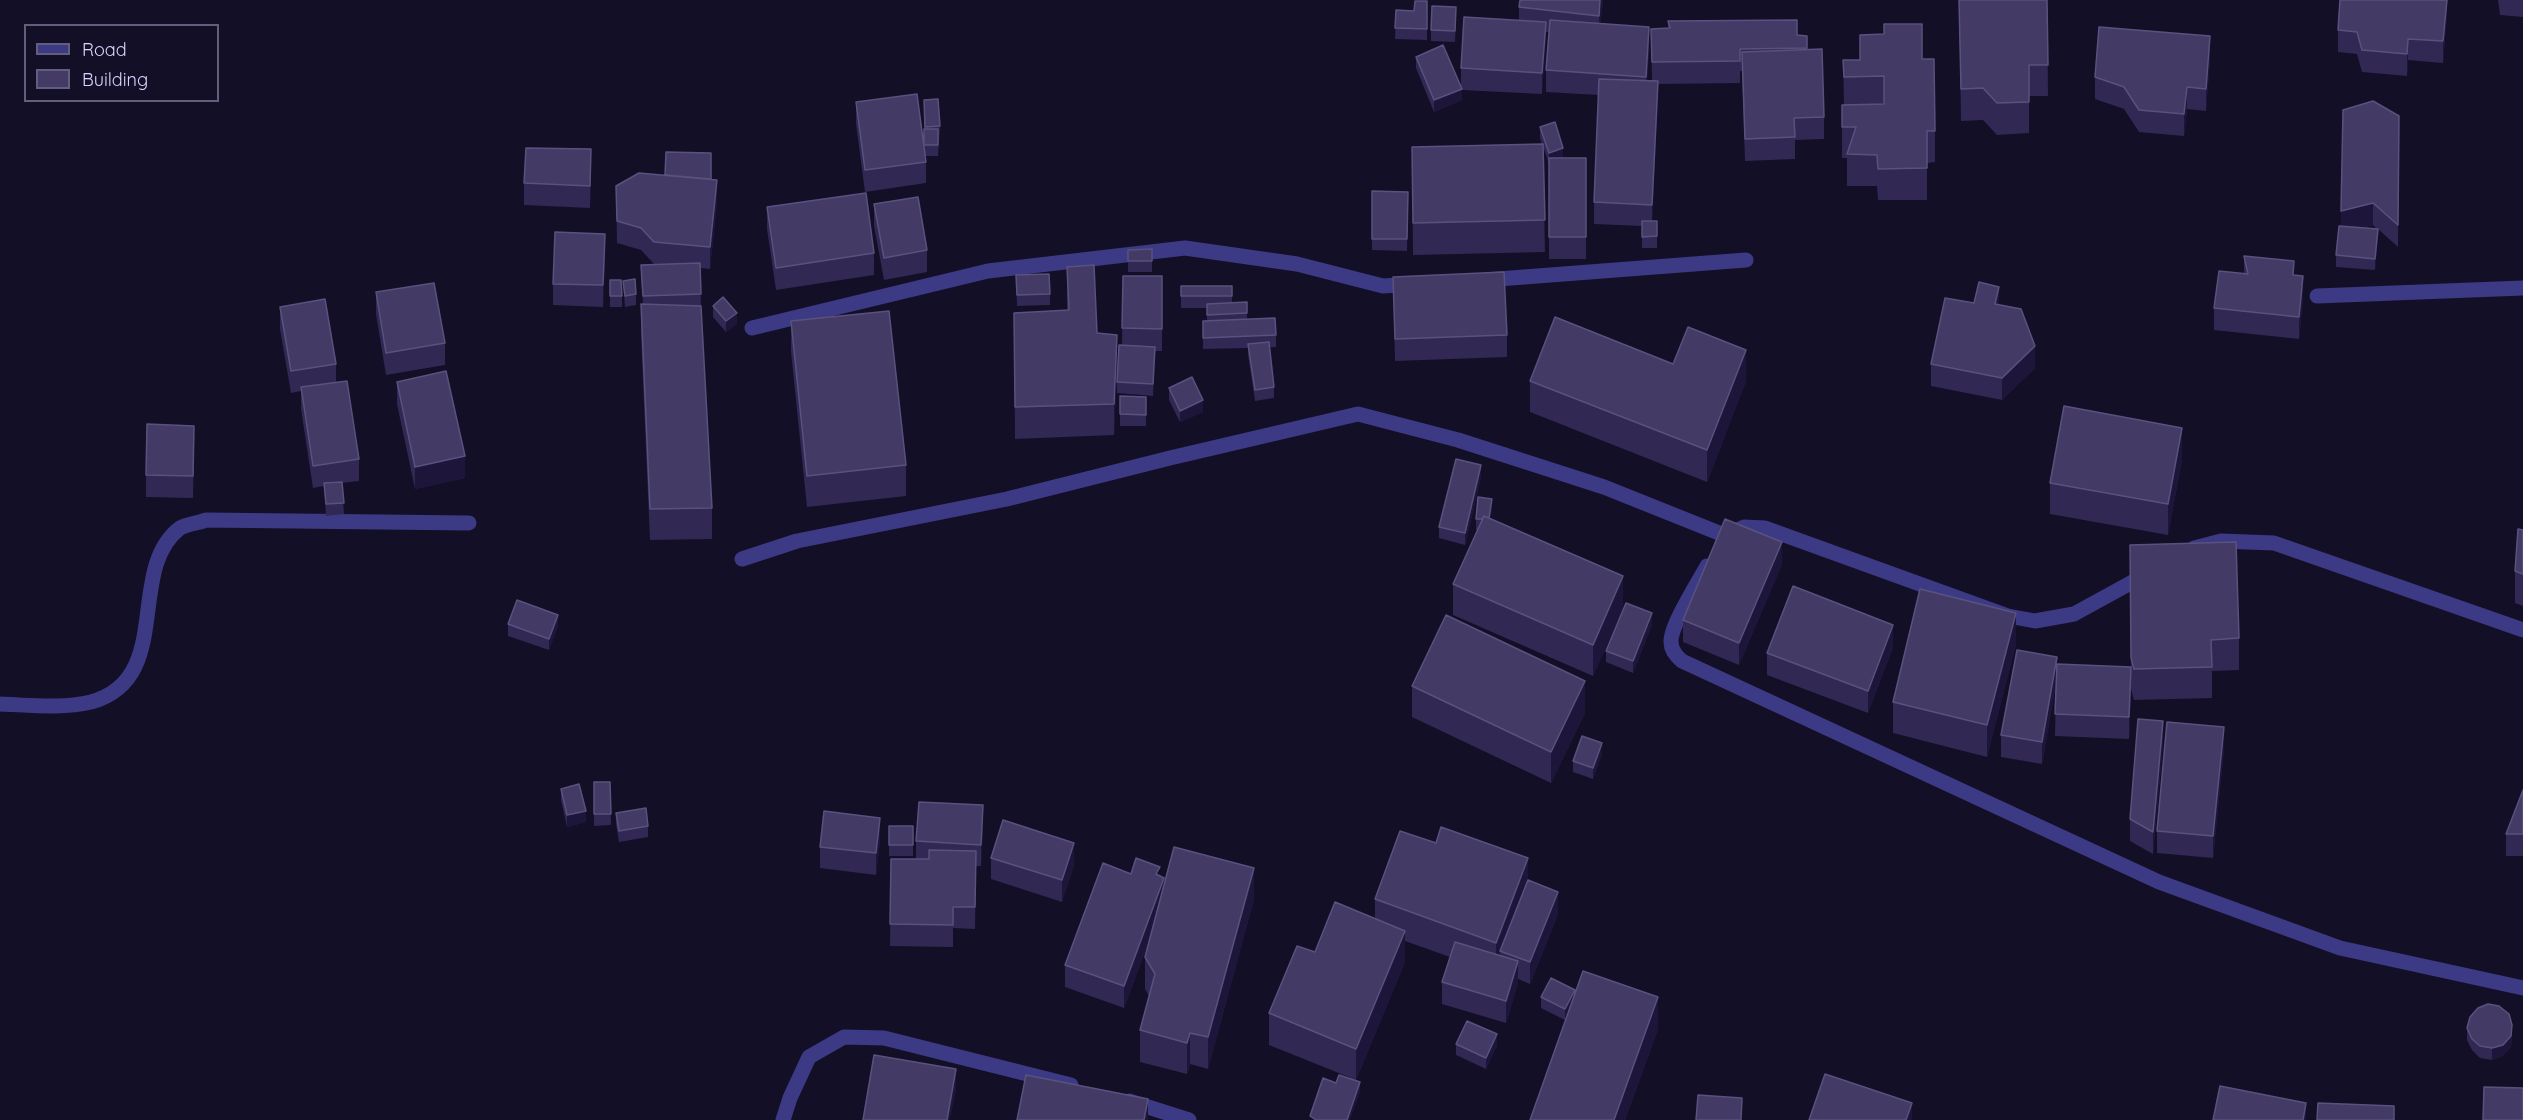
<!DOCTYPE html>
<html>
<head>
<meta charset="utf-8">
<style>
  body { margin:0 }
  #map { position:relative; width:2523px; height:1120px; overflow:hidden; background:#130f26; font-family:Quicksand,sans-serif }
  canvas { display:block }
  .legend { position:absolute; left:24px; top:24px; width:195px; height:78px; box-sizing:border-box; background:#130f26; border:2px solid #625e7d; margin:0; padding:8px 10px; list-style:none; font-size:18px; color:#d9d4ff }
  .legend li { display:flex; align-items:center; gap:12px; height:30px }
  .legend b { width:30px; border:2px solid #625e7d }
</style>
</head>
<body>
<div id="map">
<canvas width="2523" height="1120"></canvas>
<ul class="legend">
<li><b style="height:8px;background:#3d3a85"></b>Road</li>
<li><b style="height:16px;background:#433a66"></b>Building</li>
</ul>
</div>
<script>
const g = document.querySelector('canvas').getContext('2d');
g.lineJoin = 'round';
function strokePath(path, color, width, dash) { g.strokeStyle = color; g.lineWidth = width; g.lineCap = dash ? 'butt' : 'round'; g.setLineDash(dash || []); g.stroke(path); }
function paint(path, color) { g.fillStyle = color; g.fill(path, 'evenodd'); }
const minor = new Path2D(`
  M1485 280 1746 260
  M2317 296 2523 288
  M752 328 988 271 1185 248 1297 264 1383 286 1414 284
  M1728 534 1744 527 1765 528 2008 616 2035 621 2074 614 2147 574
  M2194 548 2221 541 2274 543 2523 630
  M742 559 797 541 1007 499 1170 458 1358 414 1458 440 1604 487 1724 535
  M1707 566C1699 581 1670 626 1671 642 1671 650 1676 656 1682 661L2159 882 2340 948 2523 988
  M0 704C29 705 62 709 91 702 175 679 125 570 180 528 187 524 199 523 206 520L469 523
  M1129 1101 1189 1120
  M783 1120 790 1098 809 1057 844 1037 884 1038 1071 1085`);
const wall = new Path2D(`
  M1603 0 1600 24 1649 49 1647 81H1652L1651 29 1668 28V21L1807 36V50L1824 117V139L1795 140V159L1745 161 1742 71H1740V83L1658 84 1652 221H1657V248H1642V226L1594 224V202L1599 95 1546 92V70L1549 32H1546L1542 94 1462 90V100L1434 112 1416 68V57L1461 87V68L1519 20V7Z
  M1959 0H2047L2048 96H2029V133L1997 135 1983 120 1961 121Z
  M2447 0V13L2443 63 2408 60 2407 76 2362 72 2357 54 2338 52V30Z
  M2498 0H2523V17L2500 15Z
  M1427 1V40L1395 39 1396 10 1414 11Z
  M1456 18 1455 42 1431 41V30Z
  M2210 58 2206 111 2187 109 2184 136 2139 132 2124 109 2095 99V77Z
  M1922 59 1935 131V162L1927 163V200H1878L1877 186H1847V158H1842V105H1844L1843 60Z
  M924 100 940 126 938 156H926V183L865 192 856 124V102L924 142Z
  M2399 116 2398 247 2378 229 2375 270 2336 267V255L2341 226ZM2373 225 2377 229 2363 228Z
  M1540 127 1563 158H1586V259H1549V164L1543 146 1545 252 1413 255 1412 147 1542 144 1540 138Z
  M591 171 590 208 524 205V183Z
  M711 179 717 202 710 269 700 268 701 306H688L712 508V539L650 540 641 335V304H643L641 276 654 264 641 250 617 243 616 186Z
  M1372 191 1408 192 1407 251 1372 250Z
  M874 204 927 250V272L884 280 874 226Z
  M767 207 874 253V275L776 290 767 229Z
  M1152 249V272H1128V250Z
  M605 256 603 307 553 305V284Z
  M2244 256 2294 276 2303 298 2299 339 2214 330V308L2244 274Z
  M1067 267 1097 333 1117 366 1114 435 1015 439 1014 313 1067 310Z
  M1016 275 1050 294V305L1017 306Z
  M1123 276H1162V351H1155L1153 396 1117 393V382L1122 345Z
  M1393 277 1507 335V357L1395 361Z
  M610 280 622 296V307H610Z
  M623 281 636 294V305L625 307Z
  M1181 286H1232V303L1247 302V319L1276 335V347H1269L1274 387V398L1255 401 1248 355V348L1203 349V321H1207V308H1181Z
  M376 292 445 343V365L386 375 376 314Z
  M1974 303 1999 305 2035 368 2002 400 1931 386V364Z
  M713 306 737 324 726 332 713 317Z
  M280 307 336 364V382L359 459V481L342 483 344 514 326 516 324 486 313 488 301 409V391L291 393 280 329Z
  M791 321 906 465V496L807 507 791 352Z
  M1673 364 1746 381 1707 482 1530 412V381Z
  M397 382 465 478 415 489 397 404Z
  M1169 388 1203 412 1180 422 1169 400Z
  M1120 396 1146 397V426H1120Z
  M194 448 193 498 146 497V475Z
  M2182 459 2168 535 2050 514V483Z
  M1481 477 1465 545 1439 538V527Z
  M1492 510 1490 519 1623 608 1593 676 1453 615V584L1478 530H1476V519Z
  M2523 530V606L2515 603V571Z
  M2130 545 2239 638V670L2212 671V698L2134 700 2131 689 2129 739 2055 736 2056 684 2042 764 2001 757V735L2057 667H2131Z
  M1782 564 1739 665 1683 642V620Z
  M508 624 558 626 549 650 508 636Z
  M1652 625 1633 673 1606 662V651Z
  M2016 644 1987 757 1893 733V702Z
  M1893 647 1868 713 1767 675V653Z
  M1412 686 1585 713 1551 783 1412 717Z
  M2163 743 2153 854 2130 841V819Z
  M2224 749 2213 858 2157 853V831Z
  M1602 754 1593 779 1573 772V761Z
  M594 782H610L611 825 594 826Z
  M561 789 586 822 567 827 561 800Z
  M2523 790V856H2506V834Z
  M616 813 648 826V837L619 842 616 824Z
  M889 826H913V856H889Z
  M983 827 981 866H976L975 929 953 928V947L890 946 891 859H916V841Z
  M880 840 876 875 820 868V847Z
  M991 858 1074 865 1062 902 991 879Z
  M1131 874 1160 876 1164 885 1254 899 1208 1069 1190 1064 1187 1074 1140 1062V1030L1149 996 1145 989V957L1150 938 1124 1008 1065 987V965Z
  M1528 881 1558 914 1530 984 1518 979V983L1506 1023 1442 1004V982L1450 957 1405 941V962L1356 1080 1269 1045V1013L1315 952 1375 919V899Z
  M1575 993 1658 1029 1625 1120H1530L1565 1020 1541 1008V997Z
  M2467 1028 2512 1036 2511 1047 2503 1056 2492 1060 2480 1058 2472 1050 2467 1040Z
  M1456 1044 1497 1045 1486 1069 1456 1055Z`);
const shadedWall = new Path2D(`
  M1600 0H1603L1599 37V16Z
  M2447 0V13L2443 63V41Z
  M1546 22V44L1542 94V73Z
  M1649 27V49L1646 99V77Z
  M2210 36V58L2206 111V89Z
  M2408 39V60L2407 76V54Z
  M1658 81V103L1652 227V205Z
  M2187 87V109L2184 136V114Z
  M1462 89V100L1434 112V100Z
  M1563 148V160L1549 164V153Z
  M591 149V171L590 208V186Z
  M717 180V202L710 269V247Z
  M2373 203V225L2341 233V211Z
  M2378 229V240L2375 270V259Z
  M605 234V256L603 307V285Z
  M2303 276V298L2299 339V317Z
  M1999 287V309L1995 304Z
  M737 313V324L726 332V321Z
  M1117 335V366L1114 435V404Z
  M2035 346V368L2002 400V378Z
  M1746 350V381L1707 482V450Z
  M1203 400V412L1180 422V411Z
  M2182 428V459L2168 535V504Z
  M465 456V478L415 489V467Z
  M1481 465V477L1465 545V533Z
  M1492 499V510L1489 532V520Z
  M1782 542V564L1739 665V643Z
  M1623 576V608L1593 676V645Z
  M1652 613V625L1633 673V661Z
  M2016 613V644L1987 757V725Z
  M558 615V626L549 650V639Z
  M1893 625V647L1868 713V691Z
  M2057 657V679L2042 764V742Z
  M2131 667V689L2129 739V717Z
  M1585 681V713L1551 783V752Z
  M2163 721V743L2153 854V832Z
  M2224 727V749L2213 858V836Z
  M1602 743V754L1593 779V768Z
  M983 805V827L981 866V845Z
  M586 811V822L567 827V815Z
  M880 818V840L876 875V853Z
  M1074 843V865L1062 902V880Z
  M1528 858V890L1500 951V963L1496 974V943Z
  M1254 868V899L1208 1069V1037Z
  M1164 878V900L1124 1008V986Z
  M1558 892V914L1530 984V962Z
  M1405 931V962L1356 1080V1049Z
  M1518 961V983L1506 1023V1001Z
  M1575 990V1001L1565 1021V1009Z
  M1658 997V1029L1625 1120H1614Z
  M2512 1025V1036L2511 1047 2503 1056 2492 1060V1048Z
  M1190 1033V1064L1187 1074V1043Z
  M1497 1034V1045L1486 1069V1058Z
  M956 1069V1091L950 1120H947Z
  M1360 1082V1093L1350 1120H1347Z
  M1148 1099V1120H1144Z
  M1912 1103V1120H1906Z
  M2306 1103V1120H2303Z`);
const building = new Path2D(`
  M1520 0H1600L1599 16 1519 7Z
  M1959 0H2047L2048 65H2029V102L1997 103 1983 88 1961 89Z
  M2340 0H2447L2443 41 2408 39 2407 54 2362 50 2357 32 2338 30Z
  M1415 1H1427V29L1395 28 1396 10 1414 11Z
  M1432 6 1456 7 1455 31 1431 30Z
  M1464 17 1546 22 1542 73 1461 68Z
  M1550 20 1649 27 1646 77 1546 70Z
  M1797 20V35L1807 36V48L1740 49V61L1652 62 1651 29 1670 28 1668 21Z
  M1884 24H1922V59H1934L1935 131H1927V168L1878 169 1877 155 1847 154 1856 127H1842V105L1884 104V76L1844 77 1843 60H1860V35L1884 34Z
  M2099 27 2210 36 2206 89 2187 87 2184 114 2139 110 2124 87 2095 77Z
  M1443 45 1462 89 1434 100 1416 57Z
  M1822 49 1824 117 1794 118 1795 137 1745 139 1742 52Z
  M1599 79 1658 81 1652 205 1594 202Z
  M917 94 926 162 865 170 856 102Z
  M938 99 940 126 925 127 924 100Z
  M2373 101 2399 116 2398 225 2373 203 2341 211 2343 110Z
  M1555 122 1563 148 1549 153 1540 127Z
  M924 129H938V145H924Z
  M1543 144 1545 220 1413 223 1412 147Z
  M526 148 591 149 590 186 524 183Z
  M666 152 711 153V179L665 175Z
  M1549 158H1586V237H1549Z
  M639 173 717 180 710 247 654 242 641 228 617 221 616 186Z
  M1372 191 1408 192 1407 239H1372Z
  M866 193 874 253 776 268 767 207Z
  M918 197 927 250 884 258 874 204Z
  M1642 221H1657V236L1642 237Z
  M2339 226 2378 229 2375 259 2336 255Z
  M555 232 605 234 603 285 553 284Z
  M1152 249V261H1128V250Z
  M2244 256 2294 261 2293 275 2303 276 2299 317 2214 308 2219 271 2248 274Z
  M700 263 701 294 643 296 641 265Z
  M1094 265 1097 333 1117 335 1114 404 1015 407 1014 313 1069 310 1067 267Z
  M1504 272 1507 335 1395 339 1393 277Z
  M1049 274 1050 294 1017 295 1016 275Z
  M1123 276H1162V329L1122 328Z
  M635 279 636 294 625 296 623 281Z
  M610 280H621L622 296H610Z
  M1979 282 1999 287 1995 304 2021 309 2035 346 2002 378 1931 364 1945 298 1974 303Z
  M434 283 445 343 386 353 376 292Z
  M1181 286H1232V296H1181Z
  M723 297 737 313 726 321 713 306Z
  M325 299 336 364 291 371 280 307Z
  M1247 302V313L1207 315V304Z
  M641 304 701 306 712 508 650 509Z
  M889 311 906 465 807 476 791 321Z
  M1555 317 1673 364 1688 327 1746 350 1707 450 1530 381Z
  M1275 318 1276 335 1203 338V321Z
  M1269 342 1274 387 1255 390 1248 344Z
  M1119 345 1155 347 1153 384 1117 382Z
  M446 371 465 456 415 467 397 382Z
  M1192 377 1203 400 1180 411 1169 388Z
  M347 381 359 459 313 466 301 387Z
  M1120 396 1146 397V415L1120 414Z
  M2064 406 2182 428 2168 504 2050 483Z
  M147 424 194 426 193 476 146 475Z
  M1456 459 1481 465 1465 533 1439 527Z
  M342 482 344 503 326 504 324 483Z
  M1478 497 1492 499 1489 518 1484 516 1482 519H1476Z
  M1484 516 1623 576 1593 645 1453 584Z
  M1725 519 1782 542 1739 643 1683 620Z
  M2518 529 2523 530V574L2515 571Z
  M2236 542 2239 638 2211 640 2212 667 2134 669 2131 658 2130 545Z
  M1793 586 1893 625 1868 691 1767 653Z
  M1920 589 2016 613 1987 725 1893 702Z
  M517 600 558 615 549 639 508 624Z
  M1626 603 1652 613 1633 661 1606 651Z
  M1446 615 1585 681 1551 752 1412 686Z
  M2017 650 2057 657 2042 742 2001 735Z
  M2057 664 2131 667 2129 717 2055 714Z
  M2138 719 2163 721 2153 832 2130 819Z
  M2167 722 2224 727 2213 836 2157 831Z
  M1582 736 1602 743 1593 768 1573 761Z
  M594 782H610L611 814H594Z
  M579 784 586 811 567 815 561 789Z
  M2523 790V834H2506Z
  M919 802 983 805 981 845 916 841Z
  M646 808 648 826 619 831 616 813Z
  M824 811 880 818 876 853 820 847Z
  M1003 820 1074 843 1062 880 991 858Z
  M889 826H913V845H889Z
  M1441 827 1528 858 1496 943 1375 899 1400 831 1436 843Z
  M1174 847 1254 868 1208 1037 1190 1033 1187 1043 1140 1030 1155 974 1145 957Z
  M929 850 976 851 975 907H953V925L890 924 891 859H929Z
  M1136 858 1160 867 1156 874 1164 878 1124 986 1065 965 1103 863 1131 874Z
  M1528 880 1558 892 1530 962 1500 951Z
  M1335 902 1405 931 1356 1049 1269 1013 1297 946 1315 952Z
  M1455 942 1518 961 1506 1001 1442 982Z
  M1583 971 1658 997 1614 1120H1530Z
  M1551 978 1575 990 1565 1009 1541 997Z
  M2488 1004 2499 1006 2509 1014 2512 1025 2511 1036 2503 1045 2492 1048 2480 1046 2472 1039 2467 1028 2470 1017 2478 1008Z
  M1467 1021 1497 1034 1486 1058 1456 1044Z
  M874 1055 956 1069 947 1120H863Z
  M1825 1074 1912 1103 1906 1120H1809Z
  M1026 1075 1148 1099 1144 1120H1017Z
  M1339 1075 1360 1082 1347 1120H1316L1310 1116 1323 1078 1336 1083Z
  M2220 1086 2306 1103 2303 1120H2213Z
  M2484 1087 2523 1088V1120H2483Z
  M1698 1095 1742 1098 1741 1120H1696Z
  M2318 1103 2394 1106V1120H2317Z`);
strokePath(minor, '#3d3a85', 15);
paint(wall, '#312854');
paint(shadedWall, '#1d163a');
paint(building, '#433a66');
strokePath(building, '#5a527e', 1.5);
</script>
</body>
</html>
